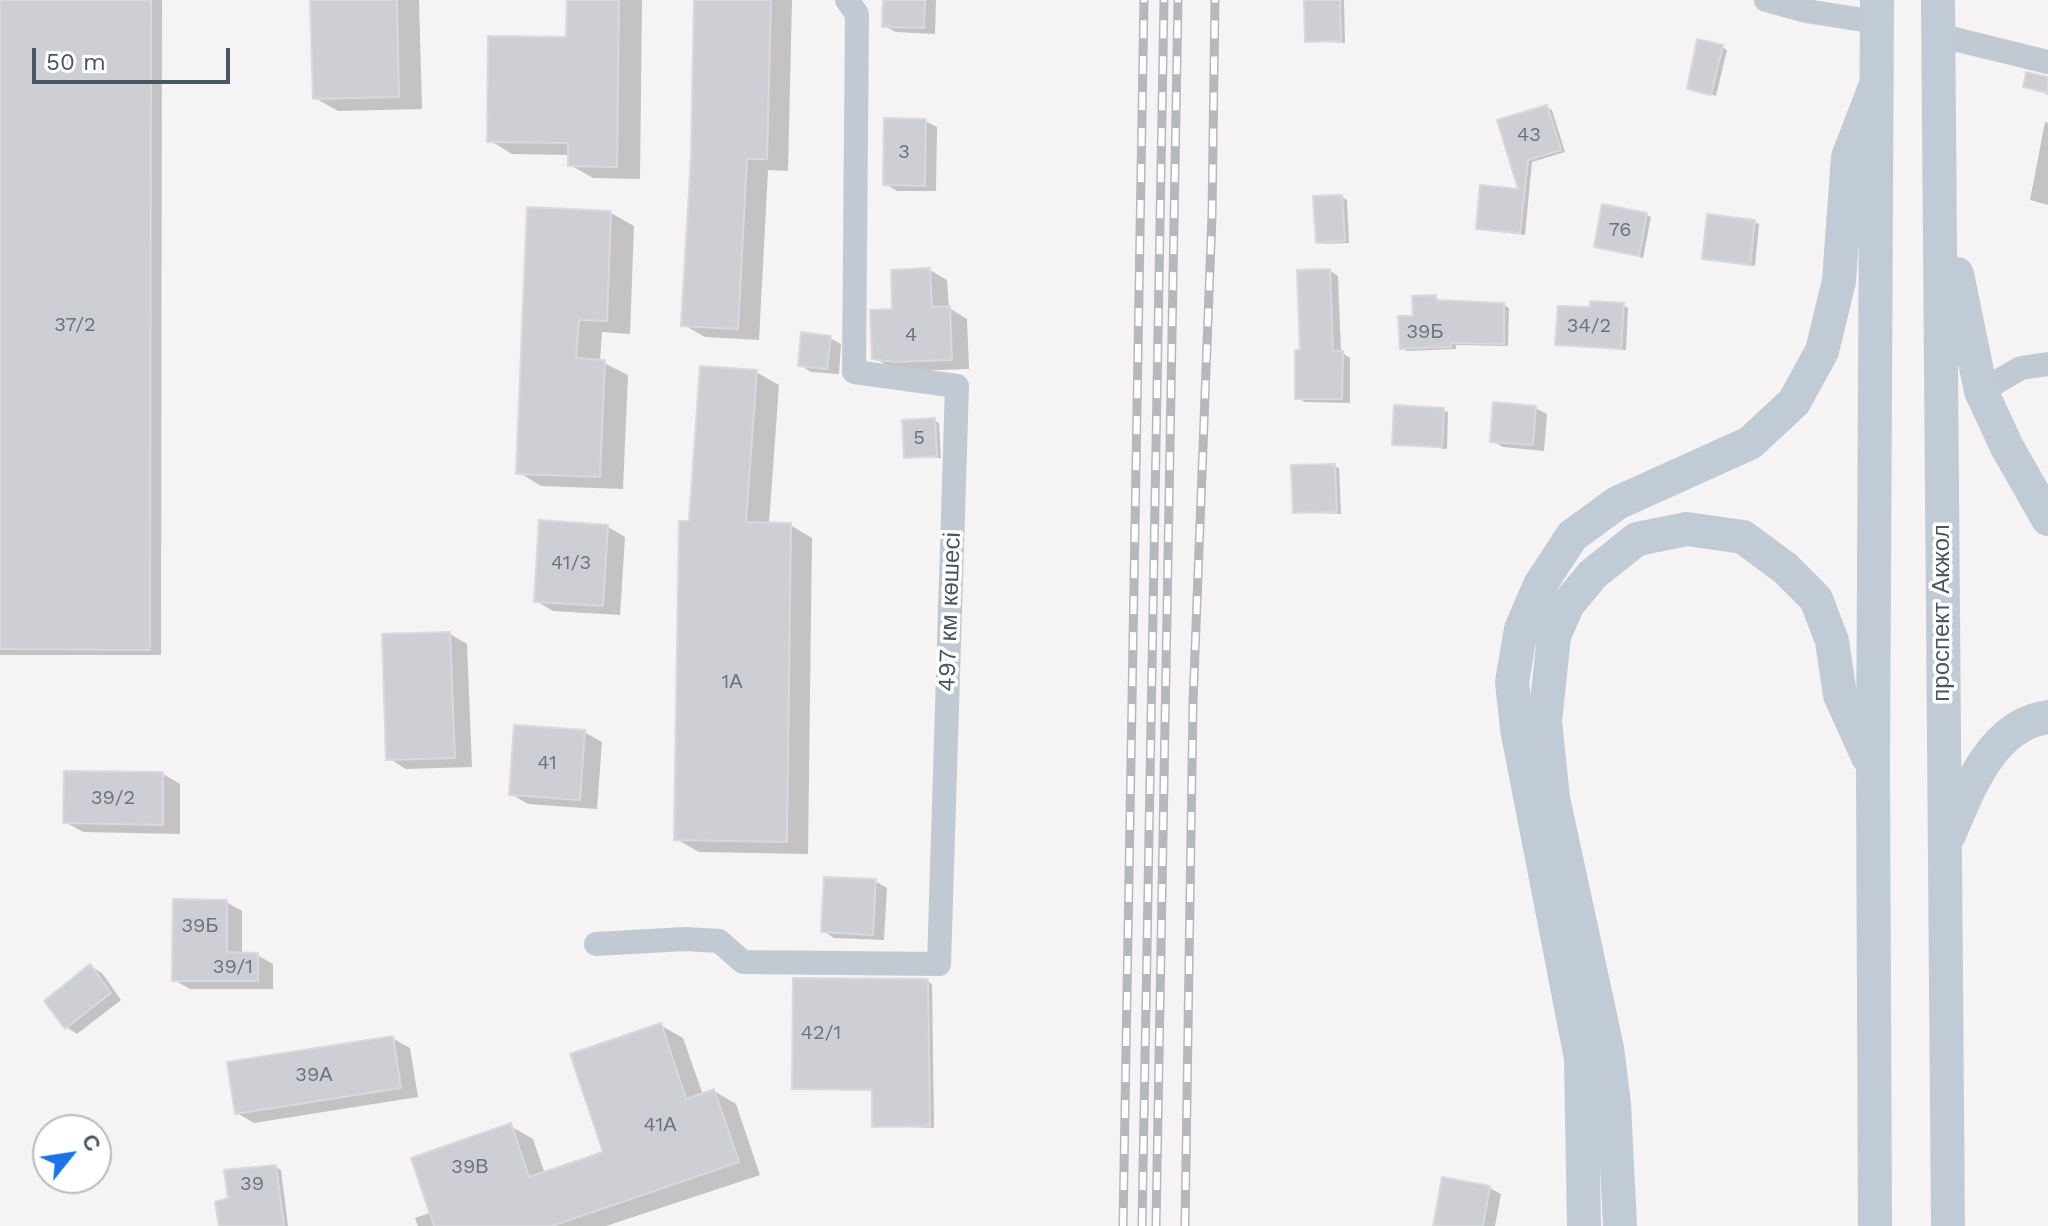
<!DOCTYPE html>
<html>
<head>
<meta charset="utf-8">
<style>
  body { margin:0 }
  #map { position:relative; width:2048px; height:1226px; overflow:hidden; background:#f5f3f3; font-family:"Work Sans",sans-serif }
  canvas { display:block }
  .north { position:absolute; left:32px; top:1114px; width:80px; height:80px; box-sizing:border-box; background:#fff; border:2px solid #b7bbc0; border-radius:50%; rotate:60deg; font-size:22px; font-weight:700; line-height:32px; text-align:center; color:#4a5661 }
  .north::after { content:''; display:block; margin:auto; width:28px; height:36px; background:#1a73e8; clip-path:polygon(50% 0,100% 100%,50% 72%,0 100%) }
  .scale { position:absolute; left:32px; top:48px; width:198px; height:36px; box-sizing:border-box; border:4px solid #4a5661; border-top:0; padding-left:10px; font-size:24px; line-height:28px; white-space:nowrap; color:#4a5661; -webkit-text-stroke:6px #fff; paint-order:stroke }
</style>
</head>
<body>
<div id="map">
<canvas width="2048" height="1226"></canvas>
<div class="north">С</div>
<div class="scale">50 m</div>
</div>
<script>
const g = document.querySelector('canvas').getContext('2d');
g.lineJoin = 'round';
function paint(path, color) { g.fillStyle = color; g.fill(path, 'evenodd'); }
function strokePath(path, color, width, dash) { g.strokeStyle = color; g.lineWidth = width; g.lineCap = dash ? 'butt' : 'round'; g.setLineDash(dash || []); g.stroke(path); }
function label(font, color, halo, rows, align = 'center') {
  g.font = font + ' "Work Sans",sans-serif'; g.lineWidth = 7; g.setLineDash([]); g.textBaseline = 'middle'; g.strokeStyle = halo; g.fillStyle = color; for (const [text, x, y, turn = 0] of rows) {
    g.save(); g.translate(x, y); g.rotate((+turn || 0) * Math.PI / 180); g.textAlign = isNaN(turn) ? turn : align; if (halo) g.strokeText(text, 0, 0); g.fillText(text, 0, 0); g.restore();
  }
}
const shadow = new Path2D(`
  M0 0H162L161 655H0Z
  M312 0H419L422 109 338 111 315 98Z
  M569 0H642L640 179 593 178 570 165V155L512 154 489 140 568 39Z
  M696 0H792L788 171 768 170 759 340 705 337 684 325 693 158Z
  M885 0H936L935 34 896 32 884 26Z
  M1306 0H1344L1345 43 1307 41Z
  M1722 47 1727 50 1716 96 1689 88Z
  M2048 78V95L2026 86Z
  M1547 107 1552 110 1565 152 1532 162 1525 235 1483 230 1478 227 1521 191 1499 122Z
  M925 121 937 127 936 191H897L885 184Z
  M2045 122 2048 123V205L2030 200Z
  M1342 197 1347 200 1349 243 1323 244 1318 242Z
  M611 213 634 226 630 334 602 332 600 361 628 375 623 489 541 486 518 472Z
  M1646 215 1651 217 1643 258 1596 246Z
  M1754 222 1759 224 1755 266 1704 258Z
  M930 270 947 280 949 308 967 319 969 369 913 371 892 368 874 358 895 311Z
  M1330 271 1338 276 1341 352 1350 358V403L1305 402 1297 398 1302 352Z
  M1414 298 1504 305 1509 308 1508 346 1456 345V349L1407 351 1402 348 1415 318Z
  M1623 305 1628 308 1626 350 1557 344 1592 309Z
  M830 338 841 344 839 374 811 372 800 365Z
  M756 372 779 385 769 524 790 525 812 538 808 854 699 852 676 839 691 523Z
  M1535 408 1547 414 1544 451 1503 447 1492 441Z
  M1443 410 1448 412 1447 449 1394 443Z
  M934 420 939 423 941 458 906 456Z
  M1334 466 1339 468 1341 514 1295 512Z
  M608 527 625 537 620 615 553 611 536 601Z
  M450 634 467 644 472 767 406 769 388 758Z
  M584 732 602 742 597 809 528 804 511 794Z
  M163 774 180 784V834L83 832 65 822Z
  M875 881 887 888 884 940 834 938 823 931Z
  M226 902 242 911V955H257L273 964V989H190L174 980Z
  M90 966 102 973 121 1000 77 1034 66 1027Z
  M927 981 932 984 934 1128 874 1126V1091L794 1088Z
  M660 1025 683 1038 703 1095 714 1091 736 1104 760 1175 606 1226H418L415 1218 432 1212 510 1126 533 1139 545 1174 606 1153Z
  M392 1038 410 1048 418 1097 254 1123 237 1113Z
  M276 1167 281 1170 288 1226H221L230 1200Z
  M1490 1188 1501 1194 1495 1226H1435Z`);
const building = new Path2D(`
  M0 0H151L150 650 0 649Z
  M310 0H397L399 97 313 99Z
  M567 0H619L617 167 568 166V143L487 142 488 36 566 37Z
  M694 0H771L767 159H747L738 329 681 326 691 157Z
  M883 0H925L924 28 882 27Z
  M1304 0H1340L1341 41 1305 42Z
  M1697 39 1723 45 1711 95 1687 89Z
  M2026 72 2048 77V93L2023 87Z
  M1547 105 1561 150 1528 160 1520 233 1476 229 1480 185 1518 189 1497 120Z
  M884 118 926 119 925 186 883 185Z
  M1342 195 1345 241 1316 243 1313 196Z
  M1602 204 1647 213 1639 256 1594 247Z
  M527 207 611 211 607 321 579 320 576 358 605 360 600 477 516 474Z
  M1707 214 1755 220 1750 265 1702 259Z
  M930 268 932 307 950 306 952 360 894 362 872 359 870 310 892 309 891 270Z
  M1330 269 1333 351H1343L1342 399H1295V350H1300L1297 270Z
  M1436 295V300L1504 303V344L1451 343V347L1400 349 1398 316H1413L1412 296Z
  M1590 301 1624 303 1621 349 1555 345 1558 306 1590 307Z
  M801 332 831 336 827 369 798 366Z
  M700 366 757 370 746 522 791 523 787 842 674 840 679 521H689Z
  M1493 402 1536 406 1533 445 1490 442Z
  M1394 405 1444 408 1442 447 1392 445Z
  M935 418 937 456 904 458 902 420Z
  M1335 464 1337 512 1293 513 1291 465Z
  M539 520 608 525 603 606 534 602Z
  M450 632 455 758 386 760 382 634Z
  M514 725 585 730 580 800 509 795Z
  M64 771 163 772V825L63 823Z
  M824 877 876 879 873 935 821 932Z
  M173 899 227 900V952L258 953V981H172Z
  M90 964 111 993 65 1029 44 1001Z
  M793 978 928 979 930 1126 872 1127V1090L792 1089Z
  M661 1023 686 1099 714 1089 739 1162 552 1226H434L411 1158 511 1123 529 1177 603 1152 570 1054Z
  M393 1036 401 1088 235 1114 227 1062Z
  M276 1165 284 1226H219L215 1202 228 1198 224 1170Z
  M1442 1177 1490 1186 1483 1226H1433Z`);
const street = new Path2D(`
  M1766 0 1806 11 1876 22
  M1938 35 2048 62
  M1981 391 2021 368 2048 364
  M596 944 685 939 719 941 743 962 939 964 957 386 854 372 857 14 847 0`);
const secondary = new Path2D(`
  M1938 0 1948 1226
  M1957 274 1981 391 2007 447 2048 519
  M1949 835C1968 790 1992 724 2048 717
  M1584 1226 1581 1058 1517 729 1512 682 1521 629 1540 585 1572 536 1617 503 1750 443 1794 402 1822 351 1839 281 1848 157 1875 87
  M1620 1226 1614 1104 1607 1048 1553 798 1545 721 1554 636 1568 604 1593 574 1637 539 1687 529 1743 537 1785 568 1816 599 1832 641 1840 695 1868 757
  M1875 1226 1873 768 1877 0`);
const rail = new Path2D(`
  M1123 1226 1144 0
  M1142 1226 1164 0
  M1156 1226 1178 0
  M1185 1226 1193 703 1212 216 1215 0`);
const numberNames = [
  ["43",1529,135],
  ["3",904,152],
  ["76",1620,230],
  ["37/2",75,325],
  ["34/2",1589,326],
  ["39Б",1425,332],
  ["4",911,335],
  ["5",919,438],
  ["41/3",571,563],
  ["1А",732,682],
  ["41",547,763],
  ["39/2",113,798],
  ["39Б",200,926],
  ["39/1",233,967],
  ["42/1",821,1033],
  ["39А",314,1075],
  ["41А",660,1125],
  ["39В",470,1167],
  ["39",252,1184]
];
const streetNames = [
  ["497 км көшесі",950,612,-88],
  ["проспект Акжол",1942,613,-90]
];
paint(shadow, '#0003');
paint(building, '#cdcfd5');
strokePath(building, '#d7d9de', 2);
strokePath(street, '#c1cad2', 24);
strokePath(secondary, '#c1cbd6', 34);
strokePath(rail, '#b5b8bd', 9);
strokePath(rail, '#fff', 6, [18]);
label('20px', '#6b747e', null, numberNames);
label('24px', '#4a5661', '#fff', streetNames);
</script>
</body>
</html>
